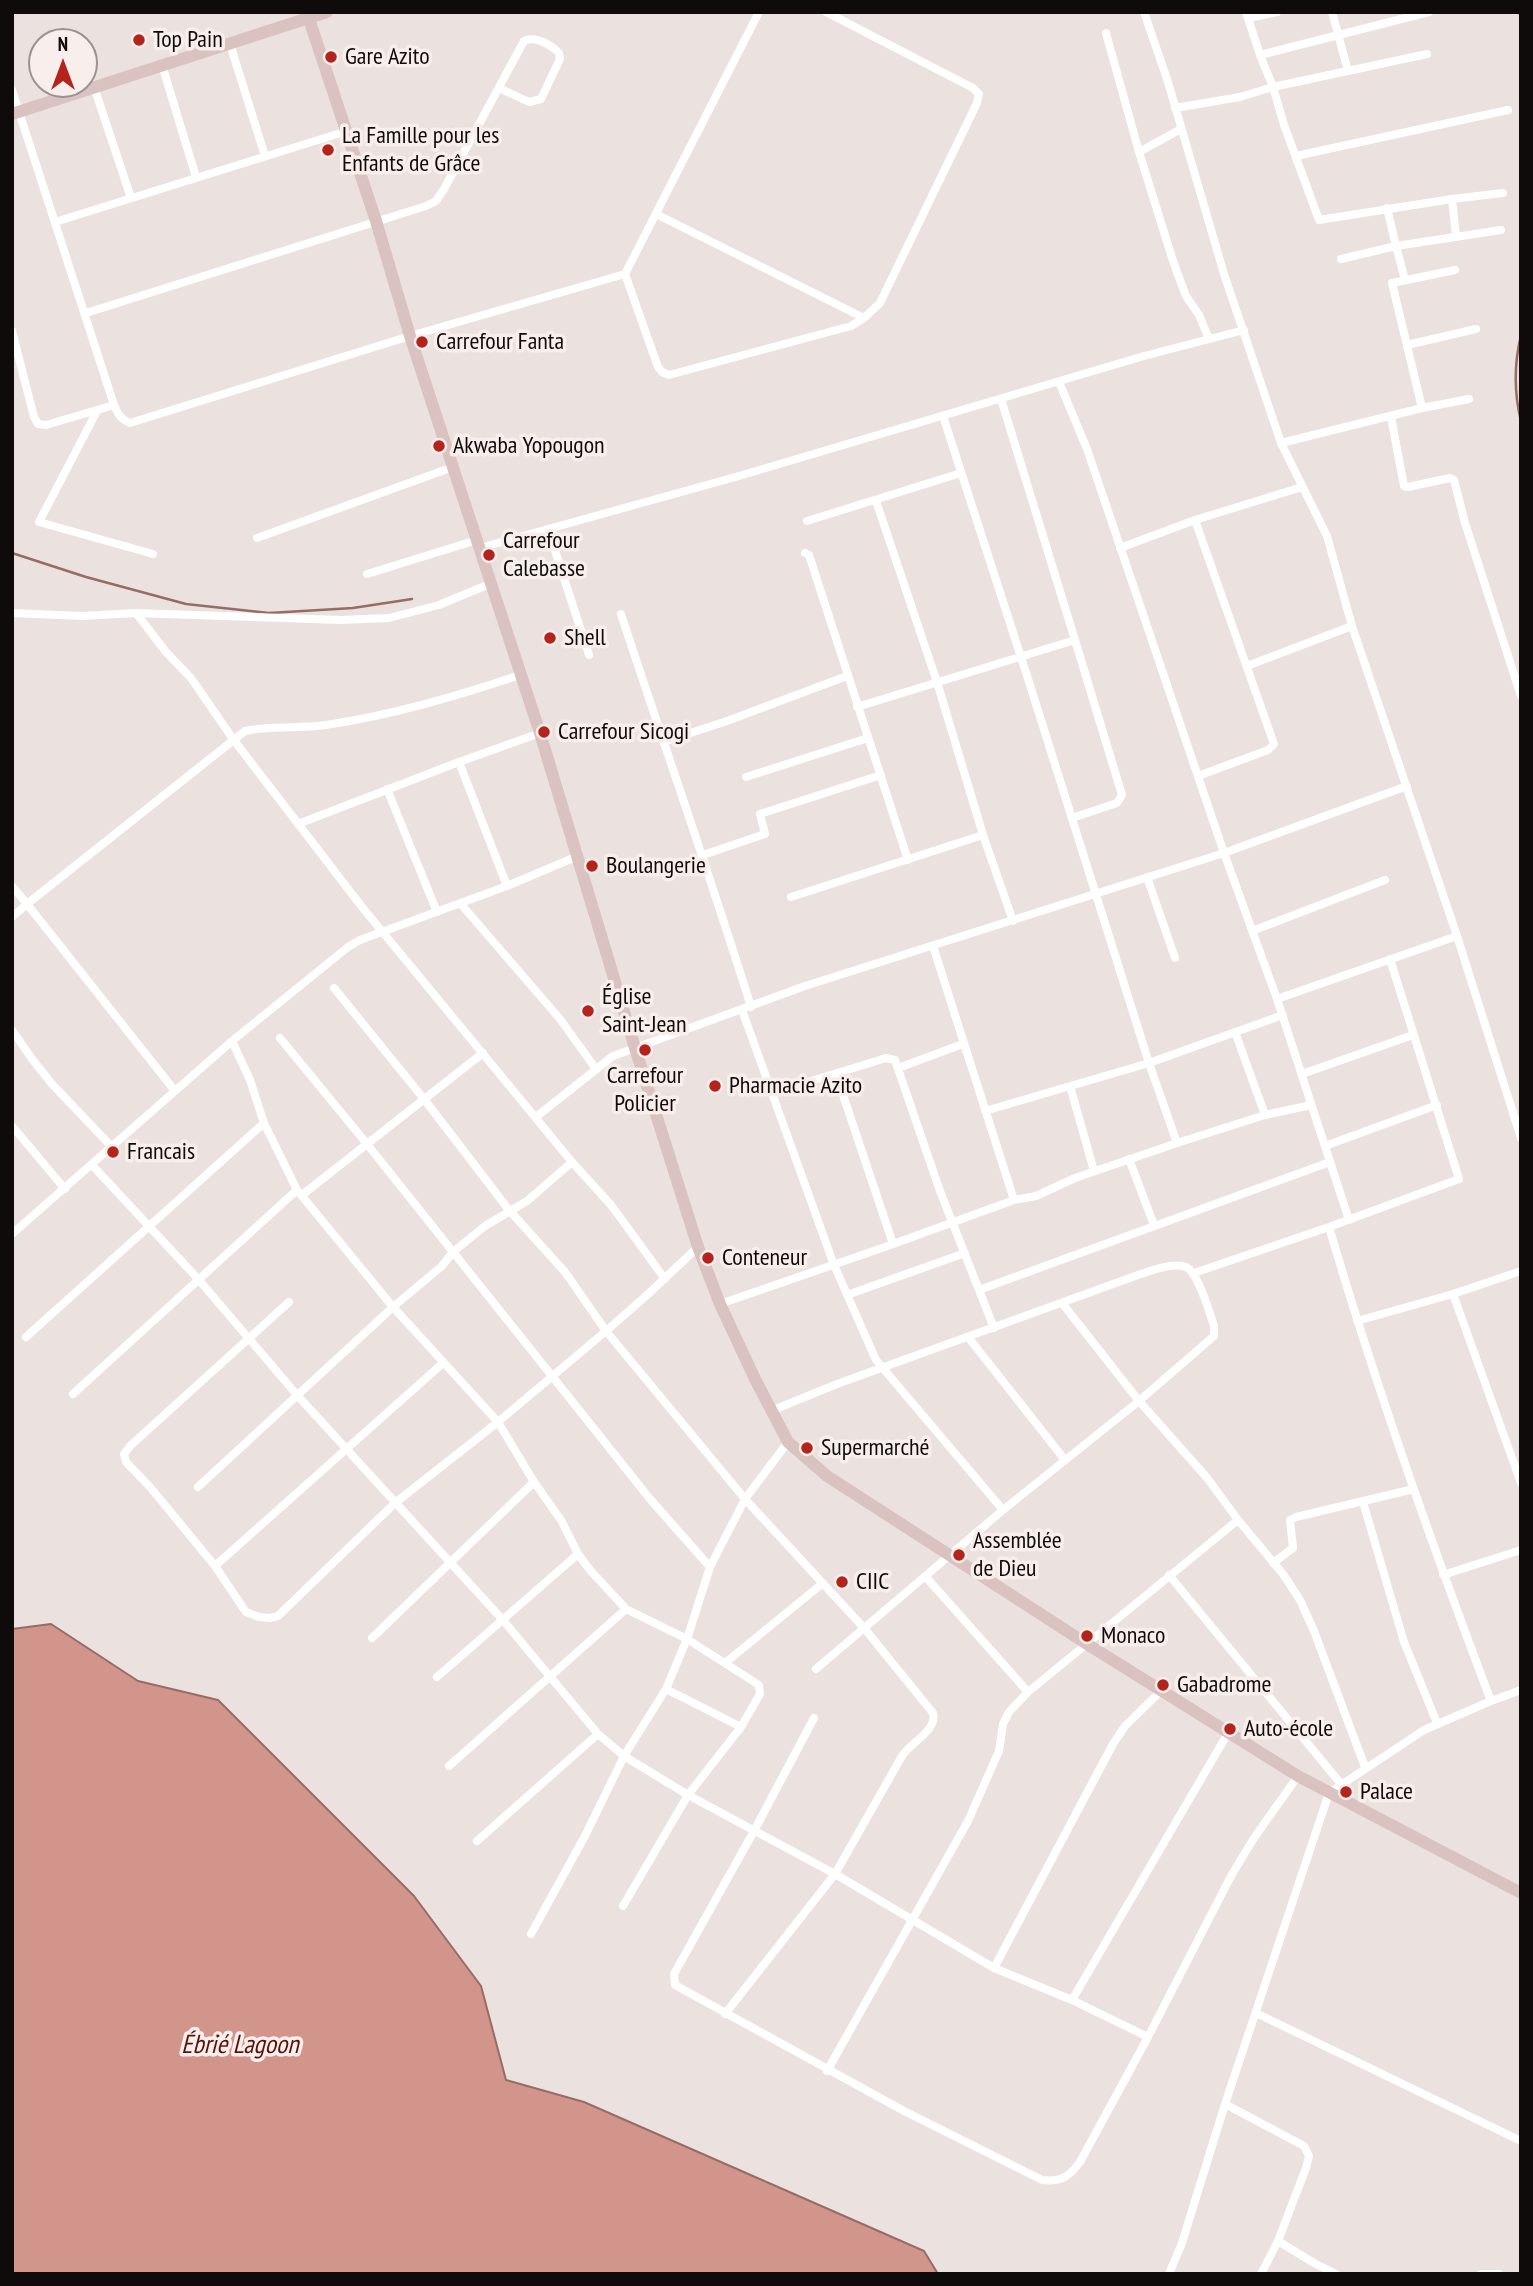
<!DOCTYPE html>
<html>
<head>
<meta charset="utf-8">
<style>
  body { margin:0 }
  #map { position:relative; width:1533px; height:2286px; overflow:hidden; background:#ebe1df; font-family:"PT Sans Narrow",sans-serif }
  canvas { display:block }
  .frame { position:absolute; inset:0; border:14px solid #0e0b0a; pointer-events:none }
  .north { position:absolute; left:28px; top:28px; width:70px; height:70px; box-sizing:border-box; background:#f8eeec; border:2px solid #9a9392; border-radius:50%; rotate:0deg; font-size:19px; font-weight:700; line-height:28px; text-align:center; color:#0e0b0a }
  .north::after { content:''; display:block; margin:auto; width:24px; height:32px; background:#b3241d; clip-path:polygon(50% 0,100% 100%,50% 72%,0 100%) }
</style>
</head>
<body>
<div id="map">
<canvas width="1533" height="2286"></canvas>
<div class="frame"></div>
<div class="north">N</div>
</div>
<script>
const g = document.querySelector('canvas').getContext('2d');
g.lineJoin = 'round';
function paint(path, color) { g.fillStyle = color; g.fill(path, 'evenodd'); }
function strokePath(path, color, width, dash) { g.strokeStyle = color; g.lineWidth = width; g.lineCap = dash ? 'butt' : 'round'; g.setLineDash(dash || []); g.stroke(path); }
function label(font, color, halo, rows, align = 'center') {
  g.font = font + ' "PT Sans Narrow",sans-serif'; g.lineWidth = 7; g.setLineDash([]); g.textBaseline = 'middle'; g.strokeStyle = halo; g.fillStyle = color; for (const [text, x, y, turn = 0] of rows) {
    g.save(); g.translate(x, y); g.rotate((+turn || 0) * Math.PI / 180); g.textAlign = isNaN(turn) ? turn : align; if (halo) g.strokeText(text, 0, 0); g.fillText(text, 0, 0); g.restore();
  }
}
const water = new Path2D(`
  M51 1624 138 1681 218 1700 414 1896 481 1986 506 2080 584 2102 924 2251 938 2274H12V1629Z`);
const stream = new Path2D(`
  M1519 12 1521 17
  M1521 335C1514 364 1514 393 1521 421
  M12 553 86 577 186 604 269 613 353 608 412 599`);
const street = new Path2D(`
  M1144 12 1168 82 1224 274 1281 443 1327 536 1352 626 1457 936 1521 1138
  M1246 12 1260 55
  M1332 12 1348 71
  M1249 18 1277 12
  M1106 33 1139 152
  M230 44 265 156
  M1427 54 1273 87 1260 55 1429 12
  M162 65 196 177
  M94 87 131 198
  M12 90 114 405C118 414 120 419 130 423L410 336 625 274 759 12
  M1175 108 1240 97 1273 87 1284 125 1319 220 1452 199
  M1181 129 1139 152 1174 264 1186 296 1199 315 1209 339
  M1296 156 1508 110
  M1387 208 1396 246 1501 230
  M656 214 864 318
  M55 222 347 131
  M1456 236 1452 199 1503 193
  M1341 259 1396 246 1405 280
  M625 274 658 367 662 372 669 375 851 326 864 318 880 303 977 103 979 94 973 88 826 12
  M86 313 426 206 436 201 444 189 524 41C535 35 551 45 559 53L560 59 541 99 529 102 499 88
  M12 331 34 417 38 424 46 425 114 405
  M1407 345 1476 329
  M1059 382 1087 449 1224 853 1277 999 1349 1220
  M1422 408 1392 283 1455 270
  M97 411 39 522 153 554
  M943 416 1030 685 1149 1063 1177 1143
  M1391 417 1404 486 1408 487 1450 478 1454 480 1465 523 1521 696
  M1281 443 1422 408 1469 399
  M876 501 937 682 983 835 1013 921
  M1195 520 1274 744 1268 750 1198 776
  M807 521 961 473
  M548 529 589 655
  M257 538 453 467
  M480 548 739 476 1144 356 1244 330
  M1120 548 1195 520 1302 487
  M805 553 809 555 908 860
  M367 574 477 540
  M12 613 82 616 136 613 341 620 389 618 439 605 492 583
  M136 613 166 652 191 678 233 739 362 907 572 1162 611 1205 665 1279
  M621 614C664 745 710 875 751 1007
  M1247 666 1352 626
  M857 707 1075 640 1001 399
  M663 742 727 721 847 676
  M459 762 507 886
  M746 777 868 738
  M387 789 437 912
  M1072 818 1117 803 1122 795 1075 640
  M298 824 459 762 540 733
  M703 855 765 834 760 814 881 775
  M578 856 507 886 360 940 348 947 232 1041 250 1080 264 1123 297 1190 393 1307 498 1422 534 1482 561 1520 578 1554 590 1570 626 1609 687 1639 759 1685 760 1694 741 1727 688 1795 623 1906
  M1147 877 1175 958
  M12 886 27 904 12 917
  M791 897 983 835
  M460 903 560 1019 596 1069
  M1252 931 1385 880
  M933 946 1014 1200
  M334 988 424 1099 509 1210 565 1272 606 1331 745 1499 864 1628 933 1713C938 1730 911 1742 902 1756L835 1874 725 2014
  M1277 999 1457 936
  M742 1010 834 1265 876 1360 1003 1510
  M12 1030 32 1059 52 1084 112 1147
  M1235 1032 1265 1115
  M280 1038 367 1144 650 1499 710 1567
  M898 1068 963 1044
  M836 1074 893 1244
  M1302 1074 1413 1035
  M1070 1086 1094 1171
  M175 1091 27 904 245 731C272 725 299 729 326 725 393 715 457 696 520 675
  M772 1093 886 1058 895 1060 940 1191 994 1328
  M985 1111 1149 1063 1283 1015
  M536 1117 613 1056 635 1048 805 986 1224 853 1407 786
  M12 1126 65 1189
  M1325 1146 1437 1105
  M1129 1159 1154 1225
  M92 1165 199 1280 297 1395 502 1619 598 1734 624 1756 688 1795 835 1874 994 1968 1072 2000 1148 2037
  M302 1195 483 1053
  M1329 1227C1376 1387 1432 1545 1491 1701L1521 1690
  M12 1234 232 1041
  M1194 1273 1329 1227 1459 1179 1390 959
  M979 1290 1330 1162
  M1453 1294 1521 1483
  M847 1295 965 1253
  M289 1302 130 1446 124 1454 126 1462 150 1487 215 1566 246 1612 259 1617 270 1618 278 1616 395 1503 498 1422 606 1331 646 1296 698 1247
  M1062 1303 1139 1401 1208 1479 1238 1520 1283 1574 1300 1600 1314 1631 1365 1767
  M720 1304 885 1247 1014 1200 1036 1196 1075 1178 1177 1143 1265 1115 1311 1105
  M1357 1321 1453 1294 1521 1271
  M26 1337 264 1123
  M968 1337 1065 1460
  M73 1394 297 1190
  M771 1411 837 1384 1127 1279C1141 1274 1172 1261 1186 1267 1198 1272 1210 1314 1214 1326V1336L1139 1401 1003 1510 816 1669
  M198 1487 393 1307 442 1266 453 1252 485 1226 527 1201 572 1162
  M1363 1502 1404 1642 1437 1723
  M1273 1563 1293 1548 1290 1520 1296 1517 1414 1489
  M215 1566 443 1363
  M1169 1575 1341 1784
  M1443 1575 1521 1550
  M925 1576 1028 1692
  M372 1638 534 1482
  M725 1663 823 1583
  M437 1677 578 1554
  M666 1689 741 1727
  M814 1718 754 1831 674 1974 675 1985 904 2111 1042 2180C1061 2182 1069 2177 1080 2162L1148 2037 1231 1876 1254 1838 1298 1776
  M449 1766 626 1609
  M477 1841 598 1734
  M531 1934 586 1834 624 1756 666 1689 687 1639 710 1567 745 1499 788 1442
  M994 1968 1113 1744 1125 1726 1162 1690
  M1072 2000 1228 1733
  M1256 2013 1521 2141
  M827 2071 968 1821 999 1751 1003 1724 1009 1712 1028 1692 1238 1520
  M1225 2104 1304 2146 1309 2156 1306 2168 1278 2241 1261 2274
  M1278 2241 1314 2263 1336 2274
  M1169 2274 1182 2243 1225 2104 1329 1793 1424 1730 1491 1701
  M1481 2274H1499`);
const secondary = new Path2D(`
  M309 19 376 221 410 336 540 733 635 1048 698 1247 720 1304 755 1379 788 1442 827 1476 1087 1644 1298 1776 1521 1893
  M12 114 327 12`);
const markers = [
  [139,40,7,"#b3241d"],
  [331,57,7,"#b3241d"],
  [328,150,7,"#b3241d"],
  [422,342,7,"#b3241d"],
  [439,446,7,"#b3241d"],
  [489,555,7,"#b3241d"],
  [550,638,7,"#b3241d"],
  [544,732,7,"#b3241d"],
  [592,866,7,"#b3241d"],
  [588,1011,7,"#b3241d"],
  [645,1050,7,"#b3241d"],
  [715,1086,7,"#b3241d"],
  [113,1152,7,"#b3241d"],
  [708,1258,7,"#b3241d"],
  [807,1448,7,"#b3241d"],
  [959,1555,7,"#b3241d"],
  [842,1582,7,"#b3241d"],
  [1087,1636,7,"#b3241d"],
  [1163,1685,7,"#b3241d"],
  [1230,1729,7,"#b3241d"],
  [1346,1792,7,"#b3241d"]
];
const poiNames = [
  ["Top Pain",153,40],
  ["Gare Azito",345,57],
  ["La Famille pour les",342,136],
  ["Enfants de Grâce",342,164],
  ["Carrefour Fanta",436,342],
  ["Akwaba Yopougon",453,446],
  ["Carrefour",503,541],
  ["Calebasse",503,569],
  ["Shell",564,638],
  ["Carrefour Sicogi",558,732],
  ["Boulangerie",606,866],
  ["Église",602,997],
  ["Saint-Jean",602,1025],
  ["Carrefour",645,1076,"center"],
  ["Policier",645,1104,"center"],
  ["Pharmacie Azito",729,1086],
  ["Francais",127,1152],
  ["Conteneur",722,1258],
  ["Supermarché",821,1448],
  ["Assemblée",973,1541],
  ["de Dieu",973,1569],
  ["CIIC",856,1582],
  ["Monaco",1101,1636],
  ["Gabadrome",1177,1685],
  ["Auto-école",1244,1729],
  ["Palace",1360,1792]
];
const waterNames = [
  ["Ébrié Lagoon",240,2046]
];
paint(water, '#d2958c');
strokePath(water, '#976c65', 2);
strokePath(stream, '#976c65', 2.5);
strokePath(street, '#fff', 8);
strokePath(secondary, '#d9c2bf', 12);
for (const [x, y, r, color] of markers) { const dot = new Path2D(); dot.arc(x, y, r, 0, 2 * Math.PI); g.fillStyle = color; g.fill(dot); strokePath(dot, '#f8eeec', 2.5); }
label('24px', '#0e0b0a', '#f8eeec', poiNames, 'left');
label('italic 26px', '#59110c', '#f8eeec', waterNames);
</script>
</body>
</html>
